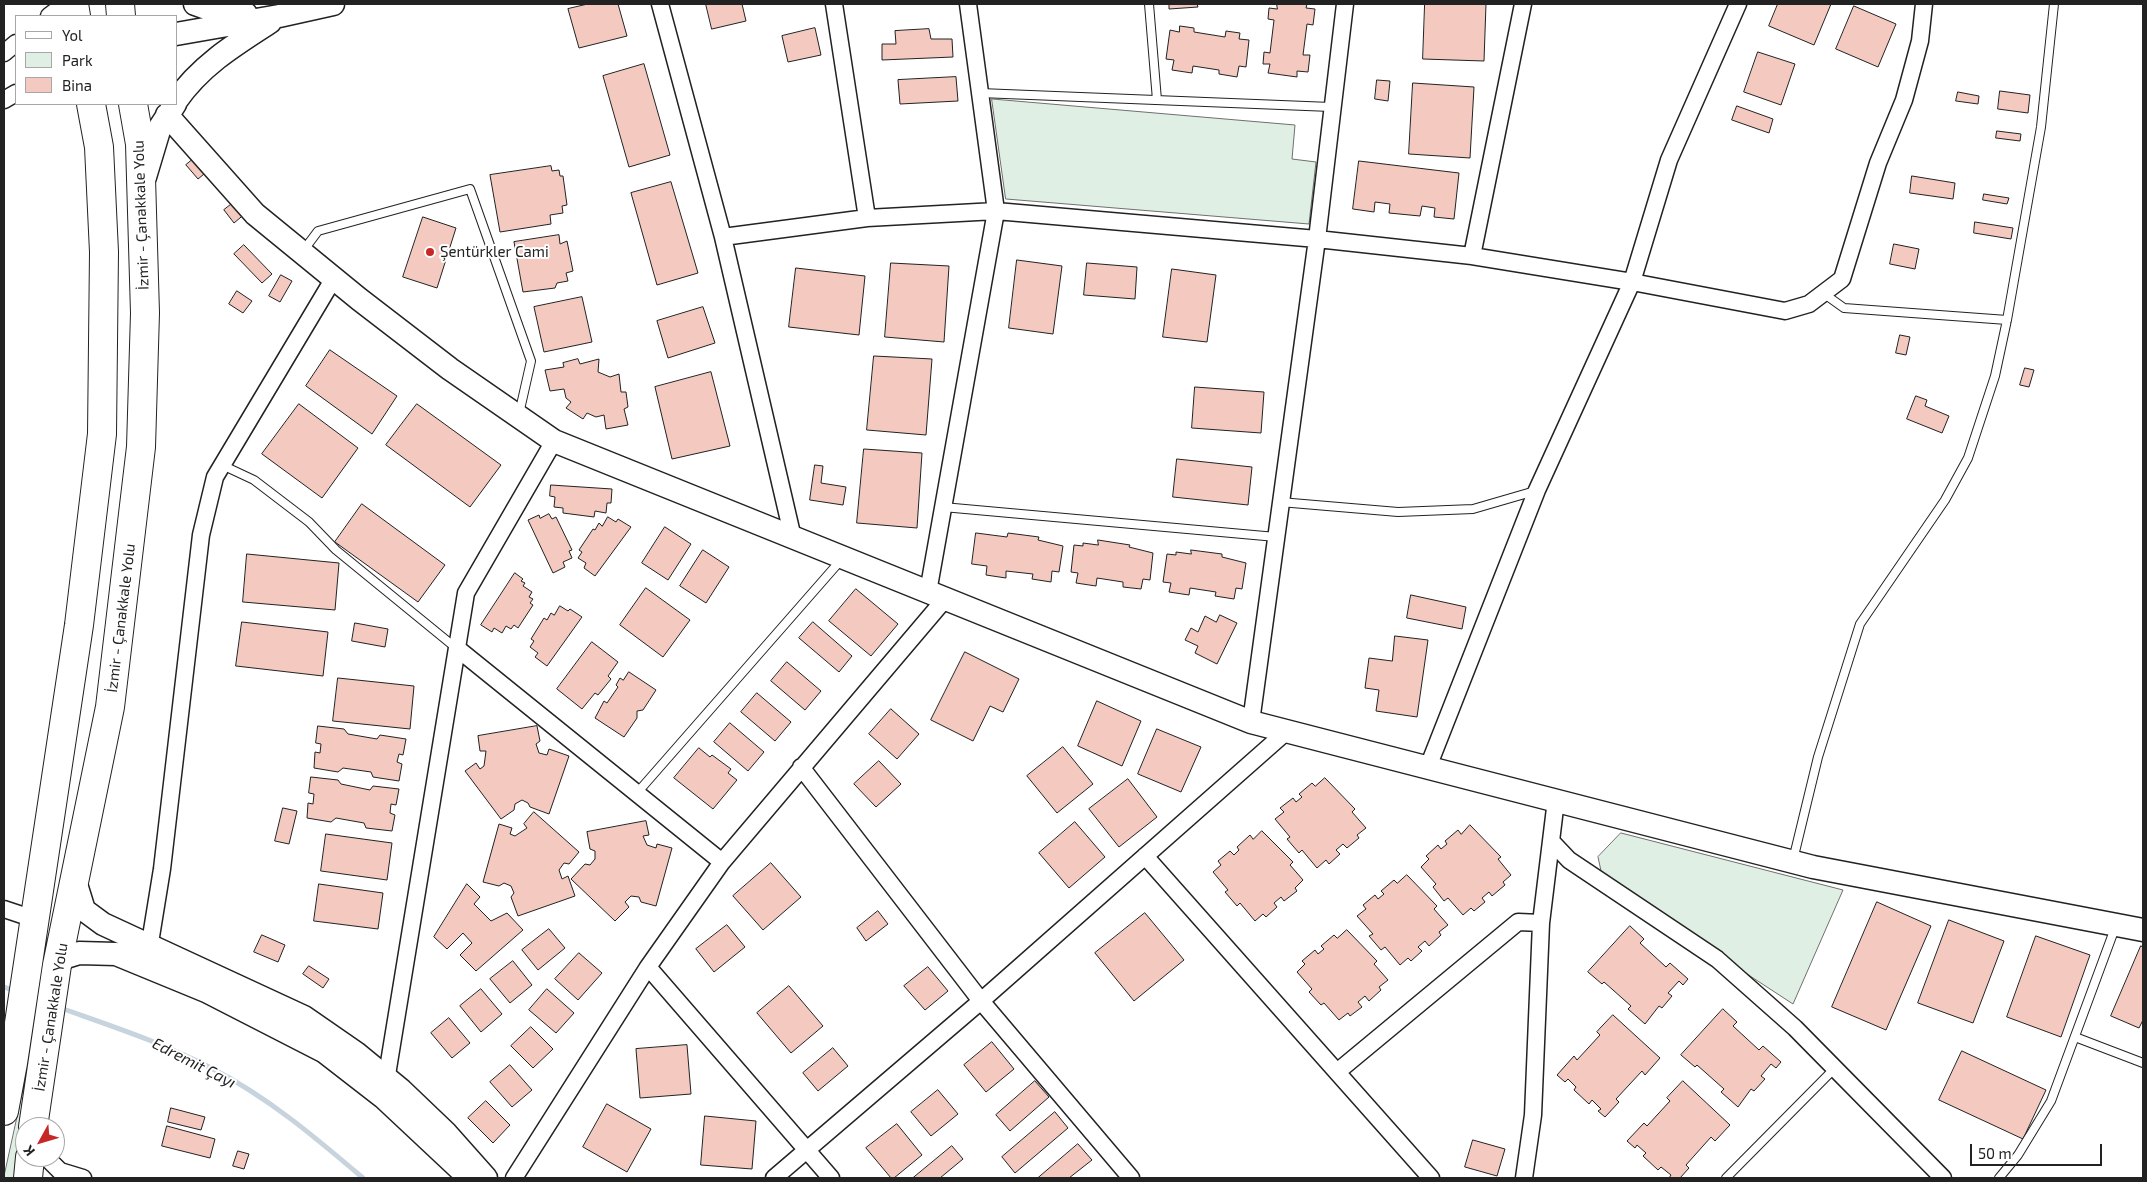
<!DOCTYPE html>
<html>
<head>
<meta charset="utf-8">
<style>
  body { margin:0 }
  #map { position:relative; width:2147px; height:1182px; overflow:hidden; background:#fff; font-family:"Exo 2",sans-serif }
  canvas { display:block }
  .frame { position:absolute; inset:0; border:5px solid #222; pointer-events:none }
  .legend { position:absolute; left:15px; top:15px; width:162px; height:90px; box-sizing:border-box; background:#fff; border:1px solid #a7a7a7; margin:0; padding:6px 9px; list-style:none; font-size:15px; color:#222 }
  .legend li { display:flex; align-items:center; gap:10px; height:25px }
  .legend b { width:25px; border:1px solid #a7a7a7 }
  .north { position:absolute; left:15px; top:1117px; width:50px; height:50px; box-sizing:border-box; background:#fff; border:1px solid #a7a7a7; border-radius:50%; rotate:231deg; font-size:14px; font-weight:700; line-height:20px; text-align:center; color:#222 }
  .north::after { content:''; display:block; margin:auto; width:18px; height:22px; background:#c62828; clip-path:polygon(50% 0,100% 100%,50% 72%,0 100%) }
  .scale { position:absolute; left:1970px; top:1144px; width:132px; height:22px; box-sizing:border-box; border:2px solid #222; border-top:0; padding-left:6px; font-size:15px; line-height:18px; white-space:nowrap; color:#222; -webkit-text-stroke:4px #fff; paint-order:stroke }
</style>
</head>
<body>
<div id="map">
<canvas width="2147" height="1182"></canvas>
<div class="frame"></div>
<ul class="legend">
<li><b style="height:6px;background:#fff"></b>Yol</li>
<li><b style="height:14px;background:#e0efe3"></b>Park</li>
<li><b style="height:14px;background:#f3c9c0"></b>Bina</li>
</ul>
<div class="north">K</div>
<div class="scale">50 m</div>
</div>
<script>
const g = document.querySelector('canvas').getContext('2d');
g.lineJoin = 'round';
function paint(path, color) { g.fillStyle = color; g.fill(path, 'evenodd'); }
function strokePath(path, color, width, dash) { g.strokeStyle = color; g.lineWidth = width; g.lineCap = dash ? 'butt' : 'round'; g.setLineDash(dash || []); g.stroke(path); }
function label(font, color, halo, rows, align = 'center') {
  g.font = font + ' "Exo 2",sans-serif'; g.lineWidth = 4; g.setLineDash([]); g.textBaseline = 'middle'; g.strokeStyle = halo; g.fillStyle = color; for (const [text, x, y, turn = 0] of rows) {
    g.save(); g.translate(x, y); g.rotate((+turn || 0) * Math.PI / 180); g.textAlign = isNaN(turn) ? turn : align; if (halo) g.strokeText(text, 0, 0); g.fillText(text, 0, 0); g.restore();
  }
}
const green = new Path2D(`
  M992 99 1295 125 1292 159 1316 162 1309 224 1006 199Z
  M1621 833 1843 890 1793 1004 1603 880 1598 857Z
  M30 1059 35 1062 15 1178H4Z`);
const stream = new Path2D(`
  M4 987 15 991
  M58 1007C111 1026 164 1043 213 1069 269 1098 316 1138 363 1178`);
const building = new Path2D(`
  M588 4H618L627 36 579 48 568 9Z
  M706 4H742L746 21 712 29Z
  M1159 4H1197L1198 7 1169 9V4Z
  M1277 4H1307L1306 8 1315 9 1313 25 1307 24 1303 55H1310L1308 72 1297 71V77L1268 73 1270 64H1263L1264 52 1270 53 1274 20 1268 19 1269 8 1277 9Z
  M1425 4H1486L1484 61 1423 59Z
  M1778 4H1831L1814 45 1769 26Z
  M1854 6 1896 24 1878 67 1836 49Z
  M1180 26 1194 28V32L1225 37 1226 31 1240 33 1239 39 1249 40 1246 67 1239 66 1237 77 1219 74V70L1193 66 1192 73 1172 70 1174 60 1166 59 1170 30 1179 32Z
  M815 28 821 55 788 62 782 36Z
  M929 29 931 39H952L953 57 882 60V44H896L895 31Z
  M1758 52 1795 64 1781 105 1744 92Z
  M644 64 670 155 629 167 603 76Z
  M956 77 958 101 900 104 898 80Z
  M1377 80 1390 81 1388 101 1375 99Z
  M1413 83 1474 87 1470 158 1409 154Z
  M2000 91 2030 95 2028 113 1998 109Z
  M1958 92 1979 96 1978 104 1956 101Z
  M1737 106 1773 119 1769 133 1732 120Z
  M1997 131 2021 134 2020 141 1996 138Z
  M197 156 209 170 198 179 186 165Z
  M1359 161 1459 173 1454 219 1434 217 1435 208 1422 206 1420 216 1389 213 1390 204 1375 202 1374 212 1353 209Z
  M551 166 552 171 559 170 560 176H563L567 205 562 206 563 213 550 215 551 224 500 232 490 175Z
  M1912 176 1955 183 1953 199 1910 193Z
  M671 182 698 273 657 285 631 193Z
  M1984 194 2009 198 2007 204 1983 200Z
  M237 200 247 212 234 223 224 210Z
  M423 217 456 228 437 288 403 277Z
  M1975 222 2013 228 2011 239 1974 233Z
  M559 235 560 244 567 241 573 271 566 273 568 281 557 283 555 288 523 292 514 242Z
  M1894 244 1919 249 1915 269 1890 264Z
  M244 245 272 274 262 283 234 254Z
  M1017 260 1062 266 1053 334 1009 328Z
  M891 263 949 266 944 342 885 337Z
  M1087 263 1137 267 1135 299 1084 295Z
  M796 268 865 276 859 335 789 327Z
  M1172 269 1216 275 1207 342 1163 337Z
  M281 275 292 281 280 302 269 296Z
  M237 291 252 301 243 313 229 304Z
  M582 297 592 342 544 352 534 307Z
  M703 307 715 343 668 358 657 321Z
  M1900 335 1910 337 1906 355 1896 353Z
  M330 350 397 396 372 434 306 386Z
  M874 356 932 359 926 435 867 430Z
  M578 359 580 364 599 359 598 372 610 377 619 374 621 392H626L628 407 624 409 628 425 606 429 604 415 596 417 587 413 583 419 566 408 571 402 566 398 564 389 550 391 545 370 564 367 563 363Z
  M2025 368 2034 370 2029 387 2020 385Z
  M711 372 730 446 672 459 655 387Z
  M1195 387 1264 392 1261 433 1192 428Z
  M1916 396 1927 400 1925 406 1949 416 1942 433 1907 419Z
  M299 404 358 448 322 498 262 454Z
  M417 404 501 465 470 507 386 445Z
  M864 449 922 453 917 528 857 523Z
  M1177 459 1252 467 1248 505 1173 497Z
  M815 465 823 466 821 483 846 487 843 505 810 500Z
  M551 485 612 489 611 503H607L606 513 595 511 594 517 563 513V508L554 507 555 497 550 496Z
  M362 504 445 565 418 602 335 542Z
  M549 514 552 519 556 517 572 550 569 551 572 558 563 562 565 567 553 573 528 520 539 515 540 518Z
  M608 517 616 522 618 519 631 527 595 576 584 568 586 563 578 558 582 552 579 550 593 529 595 530 599 523 602 526Z
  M665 527 691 544 668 580 642 563Z
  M976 533 1007 537 1008 533 1039 537 1038 540 1063 546 1059 572 1052 571 1051 582 1032 579 1033 574 1006 571V578L986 575 987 566 972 564Z
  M1098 540 1130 545 1129 547 1153 553 1150 580 1143 579 1141 589 1123 587V582L1097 578 1096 586 1076 583 1078 573 1071 572 1074 545 1083 546V543L1098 545Z
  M703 550 729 567 706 603 680 586Z
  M1191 550 1222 554V557L1246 563 1242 589 1236 588 1234 599 1215 596 1216 592 1190 588 1189 595 1169 592 1171 583 1163 582 1167 554 1176 555V552L1191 554Z
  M247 554 339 563 335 610 243 602Z
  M515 573 523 579 521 581 525 583 523 586 532 592 529 597 533 599 530 603 533 605 518 628 514 625 511 629 506 626 502 633 494 628 492 632 481 625Z
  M646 588 690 620 663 657 620 625Z
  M856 589 898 624 871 656 829 621Z
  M1411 595 1466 607 1462 629 1407 618Z
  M560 606 568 611 570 609 582 617 547 666 535 657 538 653 530 647 534 641 531 639 544 618 547 620 551 613 554 615Z
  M1220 615 1237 623 1217 664 1195 653 1198 646 1185 640 1191 628 1198 632 1205 616 1216 622Z
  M242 622 328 632 323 676 236 666Z
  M813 622 852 656 839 672 799 638Z
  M355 623 388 629 385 647 352 641Z
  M1395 636 1428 640 1417 717 1376 711 1379 690 1365 688 1369 658 1392 661Z
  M592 642 618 662 608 676 611 679 598 695 595 693 582 709 557 689Z
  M965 652 1019 679 1003 712 990 706 973 741 931 720Z
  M787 662 821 691 805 710 771 681Z
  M629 672 656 690 643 710 637 711V718L624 737 595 718 604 701 607 703 618 687 616 685 620 678 623 680Z
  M338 678 414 686 410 729 333 721Z
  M757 693 791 722 775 741 741 712Z
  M1097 701 1141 721 1122 766 1078 746Z
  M891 709 919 734 897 759 869 734Z
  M730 723 764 752 748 771 714 742Z
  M318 726 344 729 348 734 377 739 380 735 406 739 403 755 399 754 397 762 402 764 399 781 373 777 371 772 343 768 338 772 314 768 315 752 320 753 321 744 316 743Z
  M537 726 540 741 536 744 539 753 547 755 549 749 569 756 549 814 530 807 528 803 522 800 515 804 514 810 501 819 465 771 476 763 480 769 484 766 486 751H480L478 736Z
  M1157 729 1201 747 1181 792 1138 774Z
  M1063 747 1093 784 1057 813 1027 776Z
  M699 748 710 757 712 755 731 769 728 773 737 780 713 809 674 778Z
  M879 761 901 784 876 807 854 784Z
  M311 777 338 780 341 784 370 790 373 786 399 789 396 805 391 804 390 813 395 815 392 831 366 828 364 823 336 818 331 822 307 818 308 803 313 804 314 794 309 793Z
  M1325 778 1355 809 1352 812 1366 828 1357 835 1359 838 1347 848 1343 844 1336 850 1340 854 1329 864 1326 860 1317 868 1302 850 1299 853 1287 839 1290 837 1275 819 1284 812 1280 808 1293 798 1296 802 1302 797 1299 794 1312 783 1315 786Z
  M1128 779 1157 817 1119 847 1089 809Z
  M283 808 297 811 289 844 275 841Z
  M534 812 579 852 569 864 564 863 559 870 562 879 568 876 575 896 518 916 511 897 514 893 511 886 504 883 499 886 483 882 499 824 512 828 510 834 515 836 527 828 524 824Z
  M646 821 649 835 643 836 647 845 656 848 657 844 672 848 656 906 641 902 639 897 631 896 625 902 629 907 615 921 571 879 585 864 590 865 595 859V851L590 849 587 832Z
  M1075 822 1105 857 1069 888 1039 853Z
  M1470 825 1501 857 1498 859 1511 875 1503 882 1505 885 1492 896 1489 892 1482 898 1485 902 1474 911 1471 908 1463 915 1448 898 1444 901 1433 887 1436 884 1421 867 1429 859 1426 856 1438 845 1441 849 1447 844 1445 841 1458 830 1461 834Z
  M1262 831 1293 862 1290 865 1303 880 1295 888 1297 891 1284 901 1281 897 1274 903 1277 907 1266 917 1263 914 1255 921 1240 903 1237 906 1225 892 1228 890 1213 872 1221 865 1218 861 1230 851 1234 855 1239 850 1237 847 1250 835 1253 839Z
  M326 834 392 843 387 880 321 871Z
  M771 863 801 897 763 930 733 896Z
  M1407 875 1437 906 1434 909 1448 925 1439 932 1441 935 1429 946 1425 941 1418 947 1422 951 1411 961 1408 958 1400 965 1385 947 1381 950 1369 936 1373 934 1357 916 1366 909 1363 905 1375 895 1378 899 1384 894 1381 891 1394 880 1397 883Z
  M319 884 383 893 378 929 314 921Z
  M467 884 480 897 474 904 491 921 507 913 523 930 476 971 460 955 472 943 463 933 447 949 434 937Z
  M1877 902 1931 926 1886 1030 1832 1007Z
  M878 911 888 924 866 941 857 928Z
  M1145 913 1184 960 1134 1001 1095 953Z
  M1949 920 2004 941 1973 1023 1918 1003Z
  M727 925 745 947 714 972 696 949Z
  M1630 926 1644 939 1640 943 1666 967 1670 963 1688 979 1683 985 1679 981 1668 993 1672 996 1662 1008 1659 1006 1645 1024 1628 1009 1631 1006 1604 982 1602 984 1588 972Z
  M549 929 565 948 538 970 522 950Z
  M1347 930 1377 961 1374 964 1388 980 1379 987 1381 990 1369 1001 1365 996 1358 1002 1362 1007 1350 1016 1348 1013 1339 1020 1324 1003 1321 1005 1309 992 1312 989 1297 972 1305 964 1302 961 1315 950 1318 954 1324 949 1321 946 1334 935 1337 938Z
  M262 935 285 945 278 962 254 952Z
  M2036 936 2090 955 2061 1037 2007 1017Z
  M2141 946 2143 947V1020L2139 1028 2111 1016Z
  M579 953 602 973 578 1000 555 979Z
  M513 961 532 985 510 1003 490 979Z
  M309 966 329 979 323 988 303 974Z
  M928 967 948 991 925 1010 904 986Z
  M789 986 823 1026 791 1053 757 1013Z
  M481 989 502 1014 481 1032 460 1006Z
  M547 989 574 1013 556 1033 529 1010Z
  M1723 1009 1737 1022 1733 1026 1759 1050 1763 1046 1781 1062 1776 1068 1771 1064 1761 1076 1765 1079 1754 1091 1751 1089 1738 1107 1721 1092 1724 1089 1697 1065 1695 1067 1681 1055Z
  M1613 1015 1660 1058 1645 1075 1642 1071 1616 1099 1619 1102 1605 1117 1598 1111 1601 1109 1592 1100 1589 1104 1574 1090 1576 1087 1568 1079 1565 1082 1557 1075 1574 1056 1577 1060 1600 1035 1597 1032Z
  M449 1018 470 1043 452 1058 431 1033Z
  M531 1027 553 1049 533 1068 511 1046Z
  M992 1042 1014 1069 986 1092 964 1065Z
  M687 1045 691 1094 640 1098 636 1049Z
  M833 1048 848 1066 818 1091 803 1073Z
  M1962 1051 2046 1090 2023 1139 1939 1100Z
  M510 1065 532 1090 512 1107 490 1082Z
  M1035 1081 1049 1097 1010 1131 996 1115Z
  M1683 1081 1730 1125 1715 1141 1711 1137 1686 1165 1689 1168 1680 1178H1669L1671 1175 1661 1167 1658 1170 1643 1156 1646 1153 1637 1145 1635 1148 1627 1141 1644 1123 1647 1126 1670 1101 1667 1098Z
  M938 1090 958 1114 931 1136 911 1112Z
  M486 1101 510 1125 493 1143 468 1118Z
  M607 1104 651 1129 627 1172 583 1147Z
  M171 1108 205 1117 201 1130 168 1122Z
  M1055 1112 1068 1128 1015 1173 1002 1157Z
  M705 1116 756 1121 752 1169 701 1165Z
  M897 1124 922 1155 894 1178H891L866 1148Z
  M167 1126 215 1139 210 1158 162 1146Z
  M1473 1140 1505 1149 1497 1176 1465 1167Z
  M1078 1144 1092 1160 1069 1178H1038Z
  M952 1146 963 1159 940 1178H913Z
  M238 1151 249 1154 244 1169 233 1166Z`);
const lane = new Path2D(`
  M1149 4 1157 100
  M980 93 1331 107
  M303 251 318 231 470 189 531 361 519 414
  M1823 293 1844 308 2007 320
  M222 465 254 480 309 522 336 550 456 648
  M1280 502 1398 512 1473 509 1535 491
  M943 507 1276 537
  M637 793 841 560
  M1793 860 1818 757 1860 624 1945 500 1968 458 1995 376 2007 320 2041 127 2054 4
  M2075 1037 2143 1063
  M1726 1178 1835 1068
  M1999 1178 2018 1155 2051 1101 2115 928`);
const street = new Path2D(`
  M660 4 723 237 867 218 996 211 1317 239 1472 256 1632 282 1785 311 1809 304 1842 279 1878 163 1904 100 1920 41 1924 4
  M834 4 867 218
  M49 16 65 4
  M4 53 16 43
  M4 100 16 93
  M723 237 793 538
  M1472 256 1523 4
  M928 592 996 211 968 4
  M458 649 722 862
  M1251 722 1317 239 1345 4
  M801 767 981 1001 1131 1178
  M1428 767 1537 490 1632 282 1669 160 1738 4
  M1551 841 1569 860 1717 959 1795 1028 1943 1178
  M1145 856 1431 1178
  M4 909 34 919
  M148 955 162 869 201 535 215 477 334 278
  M648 967 831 1178
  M1337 1072 1518 922 1541 923
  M385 1087 466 593 554 441
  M46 1157 60 1171 83 1178
  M514 1178 648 967 722 862 945 599
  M774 1178 981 1001 1287 731
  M1524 1178 1533 1115 1541 923 1556 800`);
const secondary = new Path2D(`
  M195 4 220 13 246 14
  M176 34 279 16 333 4
  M176 101C200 66 234 45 270 22
  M167 115 255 214 359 299 450 369 554 441 1251 722 1813 867 2143 930
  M145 177 160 127 175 104
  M75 881 84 910 103 924 304 1017 356 1053 401 1090 446 1133 486 1178
  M57 965 66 957 79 953 116 954 206 991 325 1052 383 1097 463 1172`);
const highway = new Path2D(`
  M74 4 76 16
  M120 4 121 16
  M4 1111 13 1063 79 625 102 434 104 252 99 147 91 104
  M33 1127 57 965 110 707 141 447 145 313 140 144 133 104
  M28 1178 30 1157`);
const markers = [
  [430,252,5,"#c62828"]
];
const streetNames = [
  ["İzmir - Çanakkale Yolu",141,215,-92],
  ["İzmir - Çanakkale Yolu",121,618,-83],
  ["İzmir - Çanakkale Yolu",51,1017,-81]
];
const poiNames = [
  ["Şentürkler Cami",440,252]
];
const waterNames = [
  ["Edremit Çayı",194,1063,27]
];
paint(green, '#e0efe3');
strokePath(green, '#6f6f6f', 1);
strokePath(stream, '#c7d3dd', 5);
paint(building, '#f3c9c0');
strokePath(building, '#222', 1);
strokePath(lane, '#222', 10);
strokePath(street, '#222', 19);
strokePath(secondary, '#222', 25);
strokePath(highway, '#222', 30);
strokePath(lane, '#fff', 8);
strokePath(street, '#fff', 16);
strokePath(secondary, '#fff', 22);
strokePath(highway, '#fff', 28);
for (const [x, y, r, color] of markers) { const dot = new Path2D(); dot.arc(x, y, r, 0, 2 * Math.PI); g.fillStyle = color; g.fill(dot); strokePath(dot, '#fff', 2); }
label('15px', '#222', '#fff', streetNames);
label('15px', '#222', '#fff', poiNames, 'left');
label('italic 16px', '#222', '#fff', waterNames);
</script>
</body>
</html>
